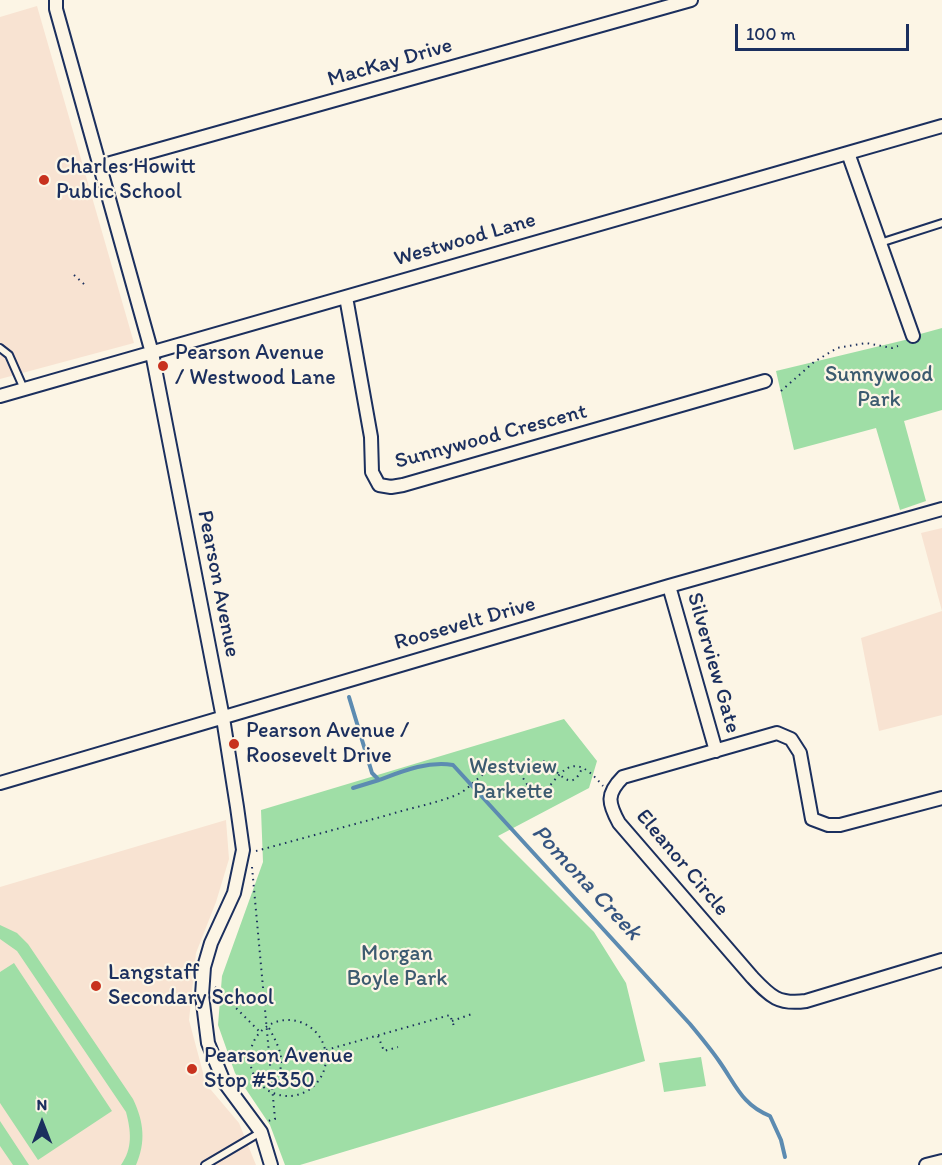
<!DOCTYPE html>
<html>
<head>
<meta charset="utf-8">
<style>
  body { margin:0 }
  #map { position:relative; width:942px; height:1165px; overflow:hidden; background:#fcf5e5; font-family:Itim,sans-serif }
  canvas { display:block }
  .north { position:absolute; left:12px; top:1093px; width:60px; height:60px; -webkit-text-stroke:4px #fcf5e5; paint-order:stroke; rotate:0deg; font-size:16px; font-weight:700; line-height:24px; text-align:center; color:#1b2f5e }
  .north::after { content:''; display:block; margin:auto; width:21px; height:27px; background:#1b2f5e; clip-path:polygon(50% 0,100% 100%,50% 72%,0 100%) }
  .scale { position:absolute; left:735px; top:24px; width:174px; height:27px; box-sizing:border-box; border:3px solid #1b2f5e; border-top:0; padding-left:8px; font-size:18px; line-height:21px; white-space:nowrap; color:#1b2f5e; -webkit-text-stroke:4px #fcf5e5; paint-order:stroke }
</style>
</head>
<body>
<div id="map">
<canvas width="942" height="1165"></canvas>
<div class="north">N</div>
<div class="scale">100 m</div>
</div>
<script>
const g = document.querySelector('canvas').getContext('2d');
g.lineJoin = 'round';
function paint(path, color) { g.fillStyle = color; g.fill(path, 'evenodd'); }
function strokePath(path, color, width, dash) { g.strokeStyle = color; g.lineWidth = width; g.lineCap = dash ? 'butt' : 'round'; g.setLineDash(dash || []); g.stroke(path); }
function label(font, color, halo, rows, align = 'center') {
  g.font = font + ' Itim,sans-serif'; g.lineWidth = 4.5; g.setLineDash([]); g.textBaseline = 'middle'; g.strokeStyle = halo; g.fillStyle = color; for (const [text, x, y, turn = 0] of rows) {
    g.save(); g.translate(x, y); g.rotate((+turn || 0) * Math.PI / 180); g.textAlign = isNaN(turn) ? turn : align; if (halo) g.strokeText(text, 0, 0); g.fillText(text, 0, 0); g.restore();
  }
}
const built = new Path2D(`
  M37 6 134 343 0 379V17Z
  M942 528V611L921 533Z
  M942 611V715L879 731 861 638Z
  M226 820 229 859 216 902 196 953 189 1020 206 1084 239 1123 256 1165H0V887Z`);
const green = new Path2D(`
  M942 328V410L904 421 926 501 900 510 876 428 794 450 776 371 905 340 913 336Z
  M564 719 597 761 589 788 498 836 594 932 626 983 645 1061 300 1165H285L270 1125 235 1073 218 1025 222 976 263 862 261 810Z
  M0 925 17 933 28 944 133 1099C144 1122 146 1142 136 1165H121C133 1148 131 1131 126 1112L17 951 0 939Z
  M14 963 112 1111 38 1160 0 1103V972Z
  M701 1057 706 1086 664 1092 659 1063Z
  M0 1121 29 1165H13L0 1146Z`);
const stream = new Path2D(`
  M349 697 372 773 379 780C403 771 427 761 453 765L690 1024C700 1036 710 1048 719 1061 736 1085 742 1105 770 1116L781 1140 785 1157
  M353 788 379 780`);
const path = new Path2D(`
  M74 275 86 286
  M781 391 814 362 837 348 866 343 892 348 898 346
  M543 761C558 769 571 796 582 768
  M518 771 526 766
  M256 851C300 839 344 827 388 815 410 808 433 804 454 796 471 790 480 770 500 767 528 763 522 797 543 791 548 790 550 785 553 782 572 757 584 764 603 786
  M252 867 275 1119 268 1121
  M215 987 260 1032
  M250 1058a38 38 0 1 1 76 0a38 38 0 1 1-76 0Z
  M452 1021 472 1014
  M269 1028C284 1056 284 1060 275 1090
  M378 1036 384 1051 398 1047
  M326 1050 450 1015 455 1029`);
const service = new Path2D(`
  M880 243 942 223
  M0 348 9 355 24 389
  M205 1165 261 1132`);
const minor = new Path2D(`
  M56 0V9L152 353 223 718 237 807 243 850 234 893 211 943 204 967 202 995 208 1043 224 1082 261 1132 271 1165
  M848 153 913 336
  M100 166 691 0
  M346 297 371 437 372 472 379 485 391 487 403 485 765 381
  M0 396 942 126
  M669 586 716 751
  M0 783 669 586 942 509
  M942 798 840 825H828L812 819 800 753 791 739 777 733 623 777C606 794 608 803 619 823L752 977C770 996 778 1005 806 1001L942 960
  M926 1165 942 1161`);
const markers = [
  [44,180,6,"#c8321e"],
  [163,366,6,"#c8321e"],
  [234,744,6,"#c8321e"],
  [96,986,6,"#c8321e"],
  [192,1069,6,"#c8321e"]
];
const streetNames = [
  ["MacKay Drive",390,63,-16],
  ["Westwood Lane",465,240,-16],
  ["Sunnywood Crescent",491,437,-15],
  ["Pearson Avenue",218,584,79],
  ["Roosevelt Drive",465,624,-16],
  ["Silverview Gate",713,663,74],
  ["Eleanor Circle",682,863,50]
];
const poiNames = [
  ["Charles Howitt",56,167],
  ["Public School",56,192],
  ["Pearson Avenue",175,353],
  ["/ Westwood Lane",175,378],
  ["Pearson Avenue /",246,731],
  ["Roosevelt Drive",246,756],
  ["Langstaff",108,973],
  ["Secondary School",108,998],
  ["Pearson Avenue",204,1056],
  ["Stop #5350",204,1081]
];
const parkNames = [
  ["Sunnywood",879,375],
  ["Park",879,400],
  ["Westview",513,767],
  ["Parkette",513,792],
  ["Morgan",397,954],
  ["Boyle Park",397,979]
];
const waterNames = [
  ["Pomona Creek",586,883,47]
];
paint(built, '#f8e3d2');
paint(green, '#9fdea6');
strokePath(stream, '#5c8bb1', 4);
strokePath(service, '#1b2f5e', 10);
strokePath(minor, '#1b2f5e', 16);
strokePath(path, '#1b2f5e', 2, [1.5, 4.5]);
strokePath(service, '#fcf5e5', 6);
strokePath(minor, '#fcf5e5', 12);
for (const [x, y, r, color] of markers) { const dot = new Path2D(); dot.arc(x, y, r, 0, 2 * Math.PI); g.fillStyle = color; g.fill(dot); strokePath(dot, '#fcf5e5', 2); }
label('22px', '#1b2f5e', '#fcf5e5', streetNames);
label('22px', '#1b2f5e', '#fcf5e5', poiNames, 'left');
label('22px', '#3c5b70', '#fcf5e5', parkNames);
label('italic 24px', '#365581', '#fcf5e5', waterNames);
</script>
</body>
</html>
